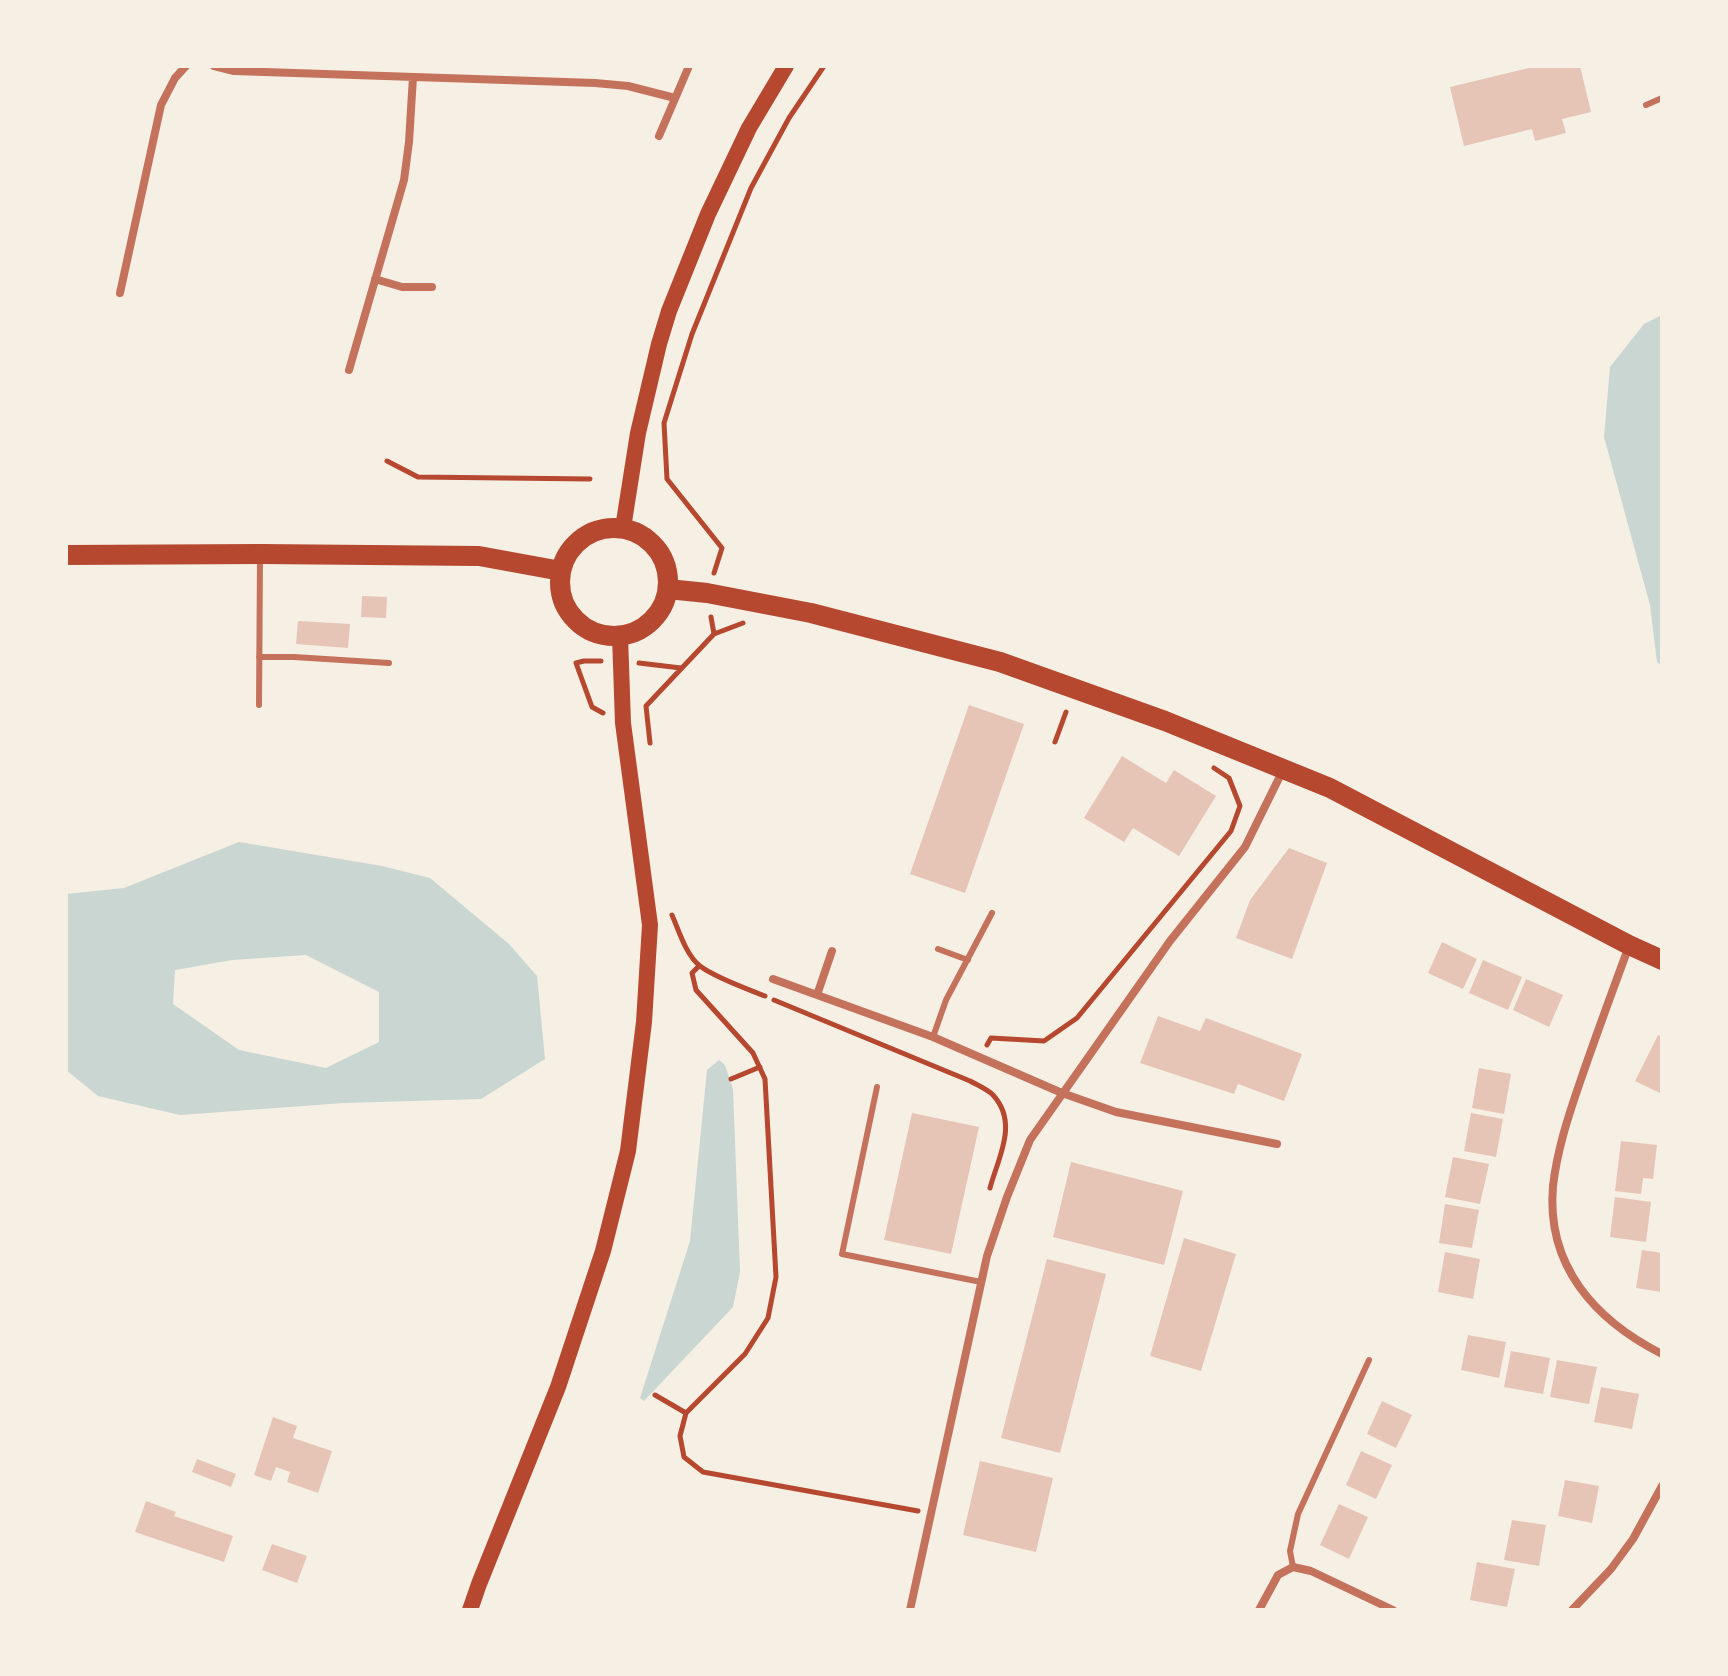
<!DOCTYPE html>
<html>
<head>
<meta charset="utf-8">
<style>
  body { margin:0 }
  #map { position:relative; width:1728px; height:1676px; overflow:hidden; background:#f6efe4; font-family:"Open Sans",sans-serif }
  canvas { display:block }
  .frame { position:absolute; inset:0; border:68px solid #f6efe4; pointer-events:none }
</style>
</head>
<body>
<div id="map">
<canvas width="1728" height="1676"></canvas>
<div class="frame"></div>
</div>
<script>
const g = document.querySelector('canvas').getContext('2d');
g.lineJoin = 'round';
function paint(path, color) { g.fillStyle = color; g.fill(path, 'evenodd'); }
function strokePath(path, color, width, dash) { g.strokeStyle = color; g.lineWidth = width; g.lineCap = dash ? 'butt' : 'round'; g.setLineDash(dash || []); g.stroke(path); }
const water = new Path2D(`
  M1662 315V666L1657 662 1650 605 1604 437 1610 367 1644 324Z
  M239 842 382 866 430 878 509 944 537 976 545 1059 481 1099 344 1103 180 1115 98 1096 66 1070V894L124 888ZM306 955 379 992V1042L326 1068 239 1050 173 1004 175 970 232 960Z
  M719 1060 725 1065 733 1089 740 1272 733 1307 644 1401 640 1398 690 1241 707 1070Z`);
const building = new Path2D(`
  M1537 66H1580L1591 112 1562 119 1566 133 1535 141 1532 129 1464 146 1450 87Z
  M362 596 387 597 386 618 361 617Z
  M298 621 350 624 348 648 296 644Z
  M969 705 1024 724 965 893 910 874Z
  M1122 756 1166 783 1174 770 1216 796 1179 856 1133 828 1124 842 1084 818Z
  M1289 848 1327 863 1292 959 1236 938 1250 900Z
  M1442 942 1477 959 1463 989 1428 973Z
  M1483 960 1522 977 1508 1010 1469 993Z
  M1526 979 1563 995 1549 1027 1513 1010Z
  M1158 1016 1200 1031 1206 1018 1302 1054 1284 1101 1238 1084 1234 1094 1140 1063Z
  M1658 1035 1662 1037V1094L1635 1081Z
  M1479 1068 1511 1074 1504 1114 1472 1108Z
  M912 1113 979 1127 951 1254 884 1240Z
  M1471 1113 1503 1119 1496 1157 1464 1151Z
  M1621 1141 1657 1145 1653 1179 1643 1178 1641 1194 1615 1191Z
  M1453 1157 1489 1164 1480 1204 1445 1197Z
  M1071 1162 1183 1191 1164 1265 1053 1237Z
  M1615 1197 1651 1202 1646 1242 1610 1237Z
  M1445 1204 1479 1210 1472 1248 1439 1243Z
  M1184 1238 1236 1254 1201 1371 1150 1356Z
  M1642 1250 1662 1253V1292L1636 1288Z
  M1445 1252 1480 1259 1473 1299 1438 1292Z
  M1047 1259 1106 1274 1060 1453 1001 1438Z
  M1468 1335 1506 1342 1499 1378 1461 1370Z
  M1511 1351 1550 1358 1543 1394 1504 1387Z
  M1557 1360 1597 1367 1589 1404 1550 1397Z
  M1601 1387 1639 1394 1632 1429 1594 1422Z
  M1382 1401 1412 1415 1396 1448 1367 1434Z
  M273 1417 297 1426 293 1438 332 1451 318 1493 287 1482 290 1472 276 1467 271 1481 254 1475Z
  M1361 1451 1392 1465 1376 1499 1346 1485Z
  M197 1459 236 1474 231 1487 192 1472Z
  M980 1461 1053 1478 1036 1552 963 1535Z
  M1565 1480 1599 1486 1592 1523 1558 1516Z
  M146 1501 176 1512 174 1516 233 1536 224 1562 135 1532Z
  M1339 1504 1368 1517 1349 1559 1320 1545Z
  M1512 1520 1546 1525 1539 1566 1504 1560Z
  M272 1544 307 1556 297 1583 262 1570Z
  M1477 1562 1515 1569 1507 1607 1470 1600Z`);
const path = new Path2D(`
  M387 461 418 477 590 479
  M714 573 722 548 667 479 664 423 692 334 751 188 789 118 824 66
  M714 634 743 623
  M601 661H584L576 663 592 707 603 713
  M639 663 681 668
  M1055 742 1066 712
  M650 743 646 706 714 634 711 617
  M672 915C679 931 686 955 700 966 714 977 747 989 765 996
  M699 966 692 973 696 990 753 1053 765 1079 776 1277 768 1318 745 1354 686 1413 680 1436 684 1457 703 1472 918 1511
  M774 1000 970 1081C977 1085 987 1089 993 1095 1019 1123 998 1158 990 1188
  M987 1045 991 1038 1044 1041 1077 1018 1231 831 1240 806 1229 778 1214 768
  M731 1079 760 1067
  M655 1395 686 1413`);
const service = new Path2D(`
  M1646 105 1662 98
  M259 657H294L389 663
  M259 705 260 557
  M938 949 968 960
  M933 1037 946 1000 992 913
  M877 1087 842 1254 981 1282
  M1293 1567 1290 1551 1298 1514 1369 1360`);
const minor = new Path2D(`
  M214 66 234 71 595 83 628 86 675 98
  M659 136 689 66
  M375 279 402 287H432
  M120 293 161 105 175 78 186 66
  M349 370 404 180 409 142 413 77
  M1629 946C1612 992 1595 1038 1579 1085 1568 1117 1557 1151 1553 1186 1546 1266 1595 1320 1662 1354
  M773 979 933 1037 1062 1093 1116 1112 1277 1144
  M817 995 832 951
  M910 1610 987 1256 1007 1197 1030 1140 1170 941 1245 847 1283 770
  M1259 1610 1278 1575 1293 1567 1311 1571 1393 1610
  M1572 1610 1611 1569 1633 1539 1662 1486`);
const secondary = new Path2D(`
  M623 528 638 433 659 344 669 311 708 214 749 128 786 66
  M470 1610 479 1584 558 1387 603 1251 628 1151 644 1022 650 925 623 723 620 636`);
const primary = new Path2D(`
  M560 582a54 54 0 1 1 108 0a54 54 0 1 1-108 0Z
  M66 555 260 554 479 556 561 571
  M668 589 707 593 811 613 1000 662 1165 721 1330 788 1629 945 1662 960`);
paint(water, '#c9d6d2');
paint(building, '#e6c5b7');
strokePath(path, '#b5482f', 5);
strokePath(service, '#c5725c', 6);
strokePath(minor, '#c5725c', 8);
strokePath(secondary, '#b5482f', 16);
strokePath(primary, '#b5482f', 20);
</script>
</body>
</html>
